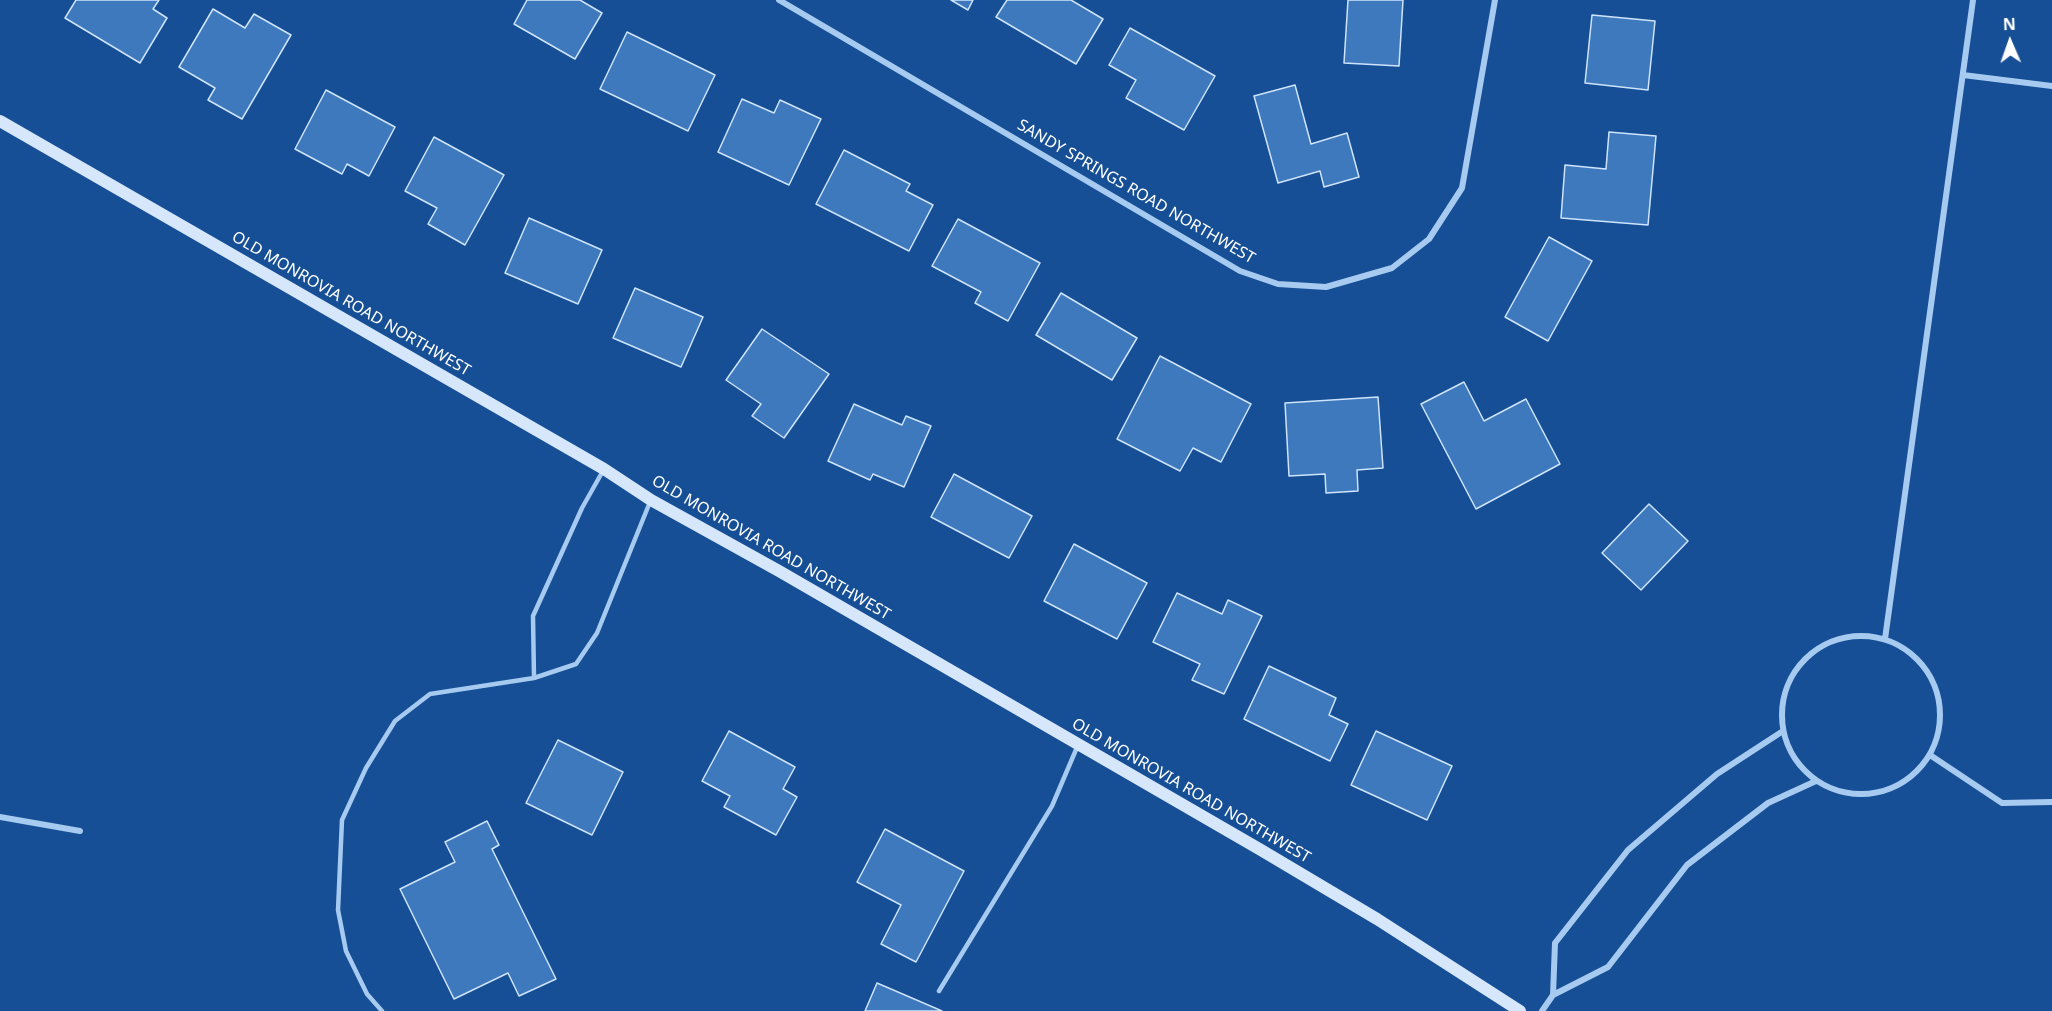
<!DOCTYPE html>
<html>
<head>
<meta charset="utf-8">
<style>
  body { margin:0 }
  #map { position:relative; width:2052px; height:1011px; overflow:hidden; background:#164f95; font-family:"Noto Sans",sans-serif }
  canvas { display:block }
  .north { position:absolute; left:1980px; top:12px; width:60px; height:60px; -webkit-text-stroke:4px #164f95; paint-order:stroke; rotate:358deg; font-size:16px; font-weight:700; line-height:24px; text-align:center; color:#fff }
  .north::after { content:''; display:block; margin:auto; width:21px; height:27px; background:#fff; clip-path:polygon(50% 0,100% 100%,50% 72%,0 100%) }
</style>
</head>
<body>
<div id="map">
<canvas width="2052" height="1011"></canvas>
<div class="north">N</div>
</div>
<script>
const g = document.querySelector('canvas').getContext('2d');
g.lineJoin = 'round';
function paint(path, color) { g.fillStyle = color; g.fill(path, 'evenodd'); }
function strokePath(path, color, width, dash) { g.strokeStyle = color; g.lineWidth = width; g.lineCap = dash ? 'butt' : 'round'; g.setLineDash(dash || []); g.stroke(path); }
function label(font, color, halo, rows, align = 'center') {
  g.font = font + ' "Noto Sans",sans-serif'; g.lineWidth = 6; g.setLineDash([]); g.textBaseline = 'middle'; g.strokeStyle = halo; g.fillStyle = color; for (const [text, x, y, turn = 0] of rows) {
    g.save(); g.translate(x, y); g.rotate((+turn || 0) * Math.PI / 180); g.textAlign = isNaN(turn) ? turn : align; if (halo) g.strokeText(text, 0, 0); g.fillText(text, 0, 0); g.restore();
  }
}
const building = new Path2D(`
  M76 0H159L153 9 167 18 140 63 65 18Z
  M527 0H580L602 13 575 59 514 24Z
  M951 0H973L968 10Z
  M1007 0H1071L1103 19 1076 64 996 17Z
  M1348 0H1403L1399 66 1344 63Z
  M213 9 245 28 254 14 291 35 242 119 208 100 215 88 179 67Z
  M1592 15 1655 21 1648 90 1585 83Z
  M1130 28 1215 76 1184 130 1126 98 1136 80 1109 65Z
  M627 32 715 75 688 131 600 89Z
  M1295 85 1311 144 1347 133 1359 177 1324 187 1320 171 1278 183 1254 96Z
  M326 90 395 127 369 176 347 164 342 174 295 149Z
  M742 99 774 113 780 100 821 119 789 185 718 152Z
  M1609 132 1656 136 1648 225 1561 218 1565 165 1606 169Z
  M434 137 504 175 465 245 428 224 437 208 405 191Z
  M844 150 910 184 906 191 933 205 909 251 816 204Z
  M529 218 602 250 578 304 505 273Z
  M958 219 1040 263 1008 321 975 303 981 292 932 266Z
  M1549 237 1592 261 1548 341 1505 317Z
  M635 288 703 317 681 367 613 338Z
  M1061 293 1137 338 1112 380 1036 335Z
  M762 329 829 374 784 438 752 416 761 404 726 380Z
  M1160 356 1251 404 1221 462 1193 448 1180 471 1117 439Z
  M1464 382 1484 421 1526 399 1560 464 1476 509 1421 404Z
  M1378 397 1383 468 1357 470 1358 491 1326 493 1325 474 1289 476 1285 403Z
  M854 404 902 425 906 416 931 426 904 487 873 474 870 480 828 461Z
  M954 474 1032 516 1009 558 931 517Z
  M1649 504 1688 541 1641 590 1602 553Z
  M1074 544 1147 583 1117 639 1044 601Z
  M1177 593 1222 614 1228 600 1262 616 1224 694 1192 680 1200 664 1153 642Z
  M1269 666 1336 698 1329 715 1348 724 1330 761 1244 719Z
  M729 731 795 767 783 789 797 797 776 835 724 807 730 796 702 781Z
  M1376 731 1452 766 1427 820 1351 785Z
  M558 740 623 772 592 835 526 803Z
  M487 821 499 845 492 849 556 979 519 996 508 973 454 999 400 889 455 862 445 842Z
  M885 829 964 871 916 962 881 944 901 905 857 882Z
  M877 983 942 1011H865Z`);
const lane = new Path2D(`
  M534 678 533 616 582 508 604 469
  M939 991 1052 806 1078 745
  M382 1011 367 994 346 951 338 910 342 820 366 768 395 721 430 694 534 678 576 664 597 633 650 502`);
const street = new Path2D(`
  M779 0 1240 271 1278 284 1326 287 1392 268 1429 239 1462 188 1495 0
  M1963 75 2052 86
  M1782 715a79 79 0 1 1 158 0a79 79 0 1 1-158 0Z
  M1885 639 1973 0
  M1930 755 2002 803 2052 802
  M0 817 80 831
  M1553 995 1555 943 1628 850 1717 774 1783 731
  M1542 1011 1553 995 1608 967 1687 865 1768 803 1816 781`);
const secondary = new Path2D(`
  M0 121 604 469 651 500 779 571 1261 850 1377 919 1520 1011`);
const streetNames = [
  ["SANDY SPRINGS ROAD NORTHWEST",1136,192,30],
  ["OLD MONROVIA ROAD NORTHWEST",351,304,30],
  ["OLD MONROVIA ROAD NORTHWEST",771,548,30],
  ["OLD MONROVIA ROAD NORTHWEST",1191,791,30]
];
paint(building, '#3e78bd');
strokePath(building, '#cee4fc', 1.5);
strokePath(lane, '#a7caf1', 4.5);
strokePath(street, '#a7caf1', 6);
strokePath(secondary, '#d6e7fc', 12);
label('16px', '#fff', '#164f95', streetNames);
</script>
</body>
</html>
